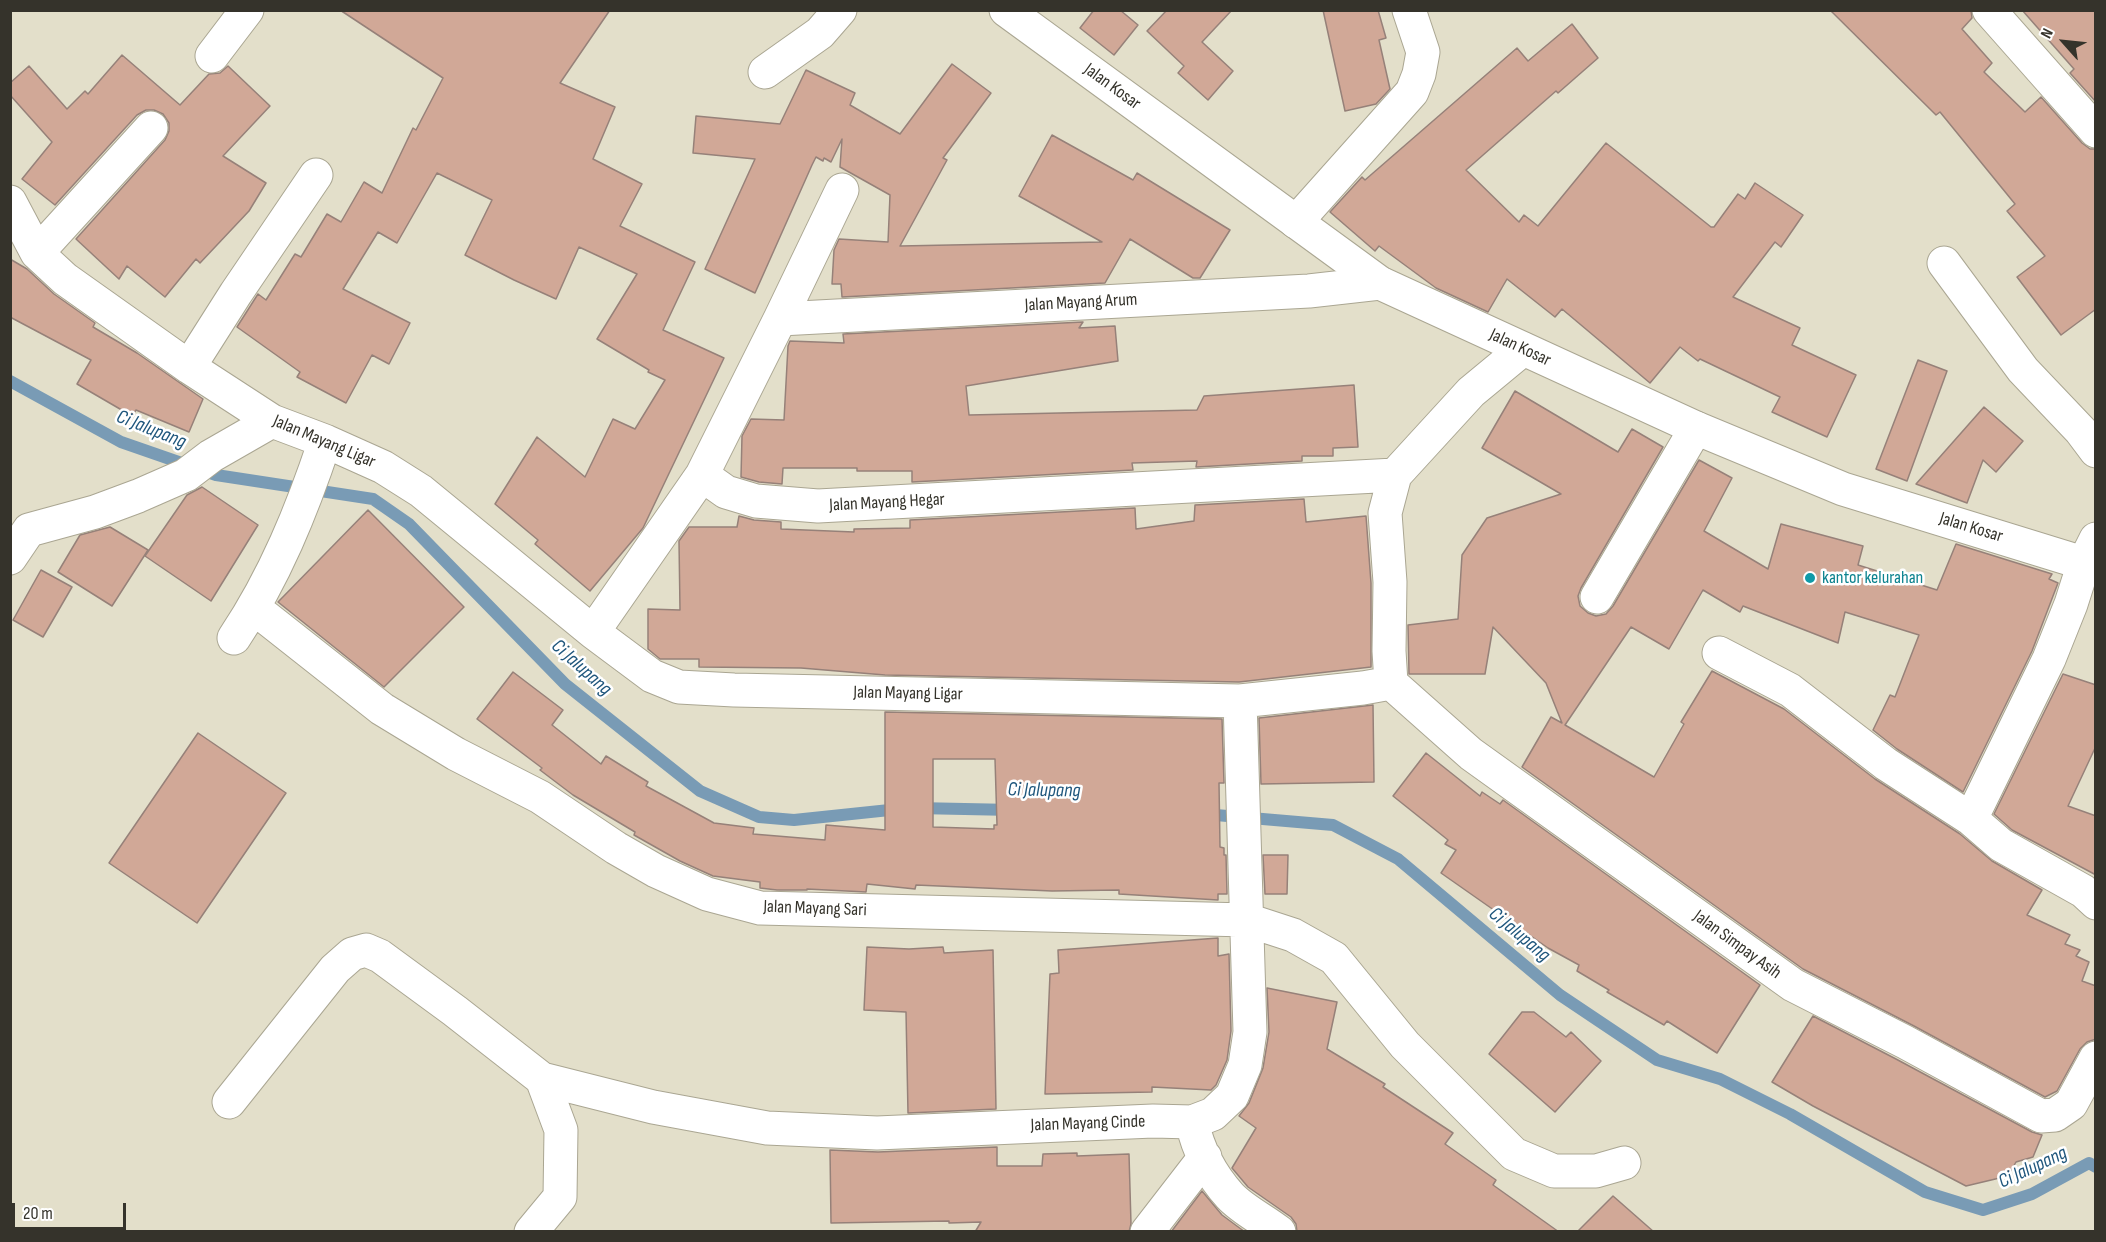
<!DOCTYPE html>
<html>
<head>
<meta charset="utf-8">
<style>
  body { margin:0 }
  #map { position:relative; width:2106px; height:1242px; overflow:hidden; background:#e3dfca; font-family:"Sofia Sans Condensed",sans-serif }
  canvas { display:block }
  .frame { position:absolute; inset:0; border:12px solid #35332b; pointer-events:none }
  .north { position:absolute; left:2034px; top:12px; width:60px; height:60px; -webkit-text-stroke:4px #fff; paint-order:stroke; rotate:297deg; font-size:16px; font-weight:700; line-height:24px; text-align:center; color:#35332b }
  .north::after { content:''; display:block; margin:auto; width:21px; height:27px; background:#35332b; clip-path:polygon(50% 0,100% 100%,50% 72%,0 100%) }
  .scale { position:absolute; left:12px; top:1203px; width:114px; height:27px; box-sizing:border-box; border:3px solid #35332b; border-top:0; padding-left:8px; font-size:18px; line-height:21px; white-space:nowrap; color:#35332b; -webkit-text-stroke:4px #fff; paint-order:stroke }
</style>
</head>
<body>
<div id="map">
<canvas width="2106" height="1242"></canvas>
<div class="frame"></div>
<div class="north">N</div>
<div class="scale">20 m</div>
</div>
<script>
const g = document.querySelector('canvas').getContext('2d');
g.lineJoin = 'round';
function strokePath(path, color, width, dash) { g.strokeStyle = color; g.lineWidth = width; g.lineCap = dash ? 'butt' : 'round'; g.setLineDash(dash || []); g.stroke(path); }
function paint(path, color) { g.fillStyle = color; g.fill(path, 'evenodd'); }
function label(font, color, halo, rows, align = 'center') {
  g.font = font + ' "Sofia Sans Condensed",sans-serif'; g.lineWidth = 5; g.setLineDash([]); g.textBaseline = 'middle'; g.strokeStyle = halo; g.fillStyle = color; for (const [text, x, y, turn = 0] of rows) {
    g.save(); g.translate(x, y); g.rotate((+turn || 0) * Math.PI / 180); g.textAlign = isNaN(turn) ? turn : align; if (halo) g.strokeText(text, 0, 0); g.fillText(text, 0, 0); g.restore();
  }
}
const stream = new Path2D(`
  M10 381 121 442 216 475 373 499 409 524 565 684 700 791 759 817 794 820 899 809
  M916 808 1013 810
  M1204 814 1333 825 1398 859 1560 995 1657 1060 1720 1079 1790 1114 1925 1192 1983 1210 2032 1194 2089 1163 2096 1167`);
const building = new Path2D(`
  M340 10H610L560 83 615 107 593 159 642 184 620 226 695 262 663 330 724 358 643 528 590 591 535 544 538 540 495 504 537 437 585 477 613 419 635 429 665 380 648 372 649 370 597 339 637 274 579 247 556 299 514 280 465 255 492 200 437 173 397 243 378 232 343 289 410 323 389 364 372 355 346 403 297 377 300 372 237 327 258 294 266 300 295 254 301 257 327 214 341 222 364 182 382 193 413 128 416 130 443 78Z
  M1094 10H1120L1138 25 1114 55 1080 28Z
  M1167 10H1232L1202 42 1233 71 1208 100 1178 73 1184 66 1147 31Z
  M1323 10H1378L1386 38 1379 40 1390 89 1376 104 1345 111Z
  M1830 10H1971L1972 18 1962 29 1992 63 1984 72 2025 112 2041 97 2082 143 2090 149H2096V309L2061 335 2017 277 2045 256 2007 211 2015 204 1940 112 1936 115Z
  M2022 10H2096V102L2070 73 2074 69Z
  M1572 24 1598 58 1558 93 1556 91 1466 170 1519 222 1524 215 1538 226 1606 143 1711 227H1714L1738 194 1745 199 1755 183 1803 215 1781 247 1775 242 1733 297 1800 328 1792 345 1856 375 1827 437 1772 412 1780 397 1700 359 1698 361 1680 347 1650 383 1562 309 1555 317 1507 279 1488 312 1436 288 1379 246 1375 251 1330 212 1362 177 1365 180 1517 48 1528 61Z
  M122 55 180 105 209 74 220 73 228 66 270 106 223 156 266 183 249 211 200 263 196 259 165 297 127 266 119 279 76 239 165 140 169 131V123L163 114 154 110H146L137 115 55 205 22 179 52 142 10 95V83L29 66 67 109 85 91 88 94Z
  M952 64 991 93 943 158 947 160 900 246 1102 242 1019 196 1052 135 1133 180 1137 173 1230 230 1200 278H1193L1130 239 1105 283 842 297 841 284H832L834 250 839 239 888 242 890 195 840 167 842 139 831 162 824 158 823 161 816 157 812 165 755 293 705 269 755 159 693 153 696 116 780 124 806 70 855 93 850 105 900 134Z
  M10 259 27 269 54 294 95 323 93 327 137 353 203 399 189 432 136 410 132 416 77 384 91 360 10 317Z
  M1083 322 1079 328 1115 326 1118 361 966 386 969 415 1197 410 1204 396 1354 385 1358 447 1333 448V456H1302V461L1196 467 1197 461 1132 463 1133 470 912 482V471H857V468H783L782 484 759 482 741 477 742 436 751 419 784 420 788 346 790 341 844 343 843 334Z
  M1918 360 1947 371 1907 481 1876 469Z
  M1515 391 1618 452 1632 429 1663 447 1581 588 1578 596 1580 606 1588 613 1596 616 1606 614 1613 606 1699 460 1732 478 1704 531 1768 569 1781 524 1863 546 1858 565 1937 590 1956 544 2052 574 2049 579 2058 583 2032 651 1963 792 1897 749 1873 730 1890 695 1895 697 1919 635 1845 612 1838 643 1743 606 1740 612 1703 590 1669 649 1631 627 1565 725 1654 777 1684 724 1681 722 1712 671 1784 709 1875 779 1960 834 1992 861 2042 890 2027 915 2070 935 2065 944 2080 950 2076 956 2089 962 2082 981 2096 986V1039L2087 1042 2080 1049 2057 1091 2045 1097 1914 1026 1803 969 1522 767 1551 717 1562 723 1546 683 1493 627 1485 674H1409L1408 625 1458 619 1462 555 1487 518 1561 494 1482 448Z
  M1984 407 2023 441 1996 472 1983 460 1967 503 1916 484Z
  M202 487 258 525 211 601 145 556 187 495Z
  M1304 499 1306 522 1366 516 1371 583V667L1239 682 885 675 801 668 699 667V659H660L648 649V609L680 610 679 541 689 527H737L739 516 754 520 781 522V529L854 532V529L910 528V520L1135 508 1136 529 1194 521 1195 505Z
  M368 510 464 607 384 687 278 602Z
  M110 527 148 550 112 606 58 572 80 535Z
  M41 570 72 587 43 637 13 620Z
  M513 672 563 710 552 725 601 764 606 756 648 782 646 786 714 823 754 828 753 834 825 840 826 825 885 830V712L1222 719 1224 783H1219L1220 847 1224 848V855H1226L1227 894H1218V900L1119 894V890L1052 891 916 885 915 889 867 884 866 892 807 889V890H777L760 888V882L713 876 680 861 634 835 635 832 573 795 540 770 542 768 477 719ZM933 759H995L997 825H994V829L933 827Z
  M2063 674 2096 685V746L2068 806 2096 816V875L2012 830 1994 814Z
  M1373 705 1374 782 1261 784 1259 718Z
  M198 733 286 793 197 923 109 863Z
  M1426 753 1480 796 1482 792 1500 804 1503 800 1760 985 1717 1053 1667 1021 1664 1025 1607 992 1609 990 1577 971 1579 965 1548 948 1441 873 1456 850 1445 844 1448 840 1393 796Z
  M1263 855H1288L1287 894H1265Z
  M1218 938V956L1229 954 1231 1031 1227 1060 1216 1085 1211 1090 1152 1087V1092L1045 1094 1050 974 1059 973 1058 950Z
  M867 947 909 949 943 947 944 953 993 950 996 1109 908 1113 906 1012 864 1010Z
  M1267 988 1337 1002 1327 1049 1385 1084 1383 1087 1453 1133 1445 1144 1496 1180 1493 1185 1559 1232H1297L1296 1224 1291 1217 1248 1187 1232 1168 1256 1128 1239 1116 1249 1103 1263 1068 1269 1032Z
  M1522 1012H1534L1566 1037 1571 1032 1601 1061 1555 1112 1489 1054Z
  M1813 1016 1896 1059 2032 1132 2042 1135 2033 1157 2016 1162 2008 1176 1966 1186 1813 1106 1772 1082Z
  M997 1147V1166H1042L1043 1154 1077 1153V1156L1129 1154 1131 1224 1129 1232H975L981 1222 949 1223V1221L831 1223 830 1150 878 1152Z
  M1202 1191 1222 1215 1245 1232H1171Z
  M1613 1196 1654 1232H1577Z`);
const minor = new Path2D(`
  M1989 10 2096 131
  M212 56 247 10
  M765 72 820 33 840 10
  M842 190 780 319 702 475 726 492 756 501 818 506 1395 475
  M10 202 37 253 65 279 189 367 272 421 325 441 383 467 421 491 593 632
  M1296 222 1412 92 1419 74 1423 52 1409 10
  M37 253 151 128
  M1944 263 2023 370 2081 431 2096 451
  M780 319 1309 291 1380 283
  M189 367 236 293 316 175
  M702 475 593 632 652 676 679 687 734 690 1240 701 1363 688 1391 683
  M10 558 29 530 95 512 138 496 186 475 211 456 272 421
  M1597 597 1696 428
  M254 608 382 709 456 754 540 797 616 848 656 871 707 894 760 908 1247 920 1293 935 1334 958 1405 1045 1514 1154 1554 1171H1596L1624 1163
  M234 638C275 577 302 510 325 441
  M1719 653 1790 690 1886 764 1971 819 2001 845 2083 891 2096 903
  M1391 683 1471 754 1793 985 1905 1042 2041 1116 2055 1115 2071 1104 2096 1058
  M1391 683 1389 651 1390 582 1385 513 1395 475 1471 392 1523 349
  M1971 819 2049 659 2071 604 2084 563 2096 539
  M542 1079 653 1107 767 1128 877 1133 1153 1121 1192 1122 1213 1114 1232 1096 1245 1065 1250 1032 1240 701
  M229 1102 335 969 352 954 366 950 380 956 455 1011 542 1079 561 1130 560 1197 531 1232
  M1192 1122C1198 1150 1211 1175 1230 1196 1243 1210 1264 1220 1279 1232
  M1147 1232 1205 1157`);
const tertiary = new Path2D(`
  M1006 10 1380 283 1696 428 1843 489 2096 567`);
const markers = [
  [1810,578,6,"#0f9aa8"]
];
const streetNames = [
  ["Jalan Kosar",1112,87,36],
  ["Jalan Mayang Arum",1081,303,-3],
  ["Jalan Kosar",1520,348,25],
  ["Jalan Mayang Ligar",324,442,23],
  ["Jalan Mayang Hegar",887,503,-3],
  ["Jalan Kosar",1971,528,17],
  ["Jalan Mayang Ligar",908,694,1],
  ["Jalan Mayang Sari",815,909,2],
  ["Jalan Simpay Asih",1737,945,36],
  ["Jalan Mayang Cinde",1088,1124,-2]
];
const cultureNames = [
  ["kantor kelurahan",1822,578]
];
const waterNames = [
  ["Ci Jalupang",151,430,22],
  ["Ci Jalupang",581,668,42],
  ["Ci Jalupang",1044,791,1],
  ["Ci Jalupang",1519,935,40],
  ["Ci Jalupang",2033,1168,-25]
];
strokePath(stream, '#799bb5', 12);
paint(building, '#d1a897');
strokePath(building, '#968179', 1.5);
strokePath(minor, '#aaa692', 35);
strokePath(tertiary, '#aaa692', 35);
strokePath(minor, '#fff', 33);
strokePath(tertiary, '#fff', 33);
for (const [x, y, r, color] of markers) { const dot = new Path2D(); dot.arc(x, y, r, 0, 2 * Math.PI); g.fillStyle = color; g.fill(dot); strokePath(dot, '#fff', 2); }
label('18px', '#35332b', '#fff', streetNames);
label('18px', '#0d838f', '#fff', cultureNames, 'left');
label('italic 20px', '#20577d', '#fff', waterNames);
</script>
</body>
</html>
